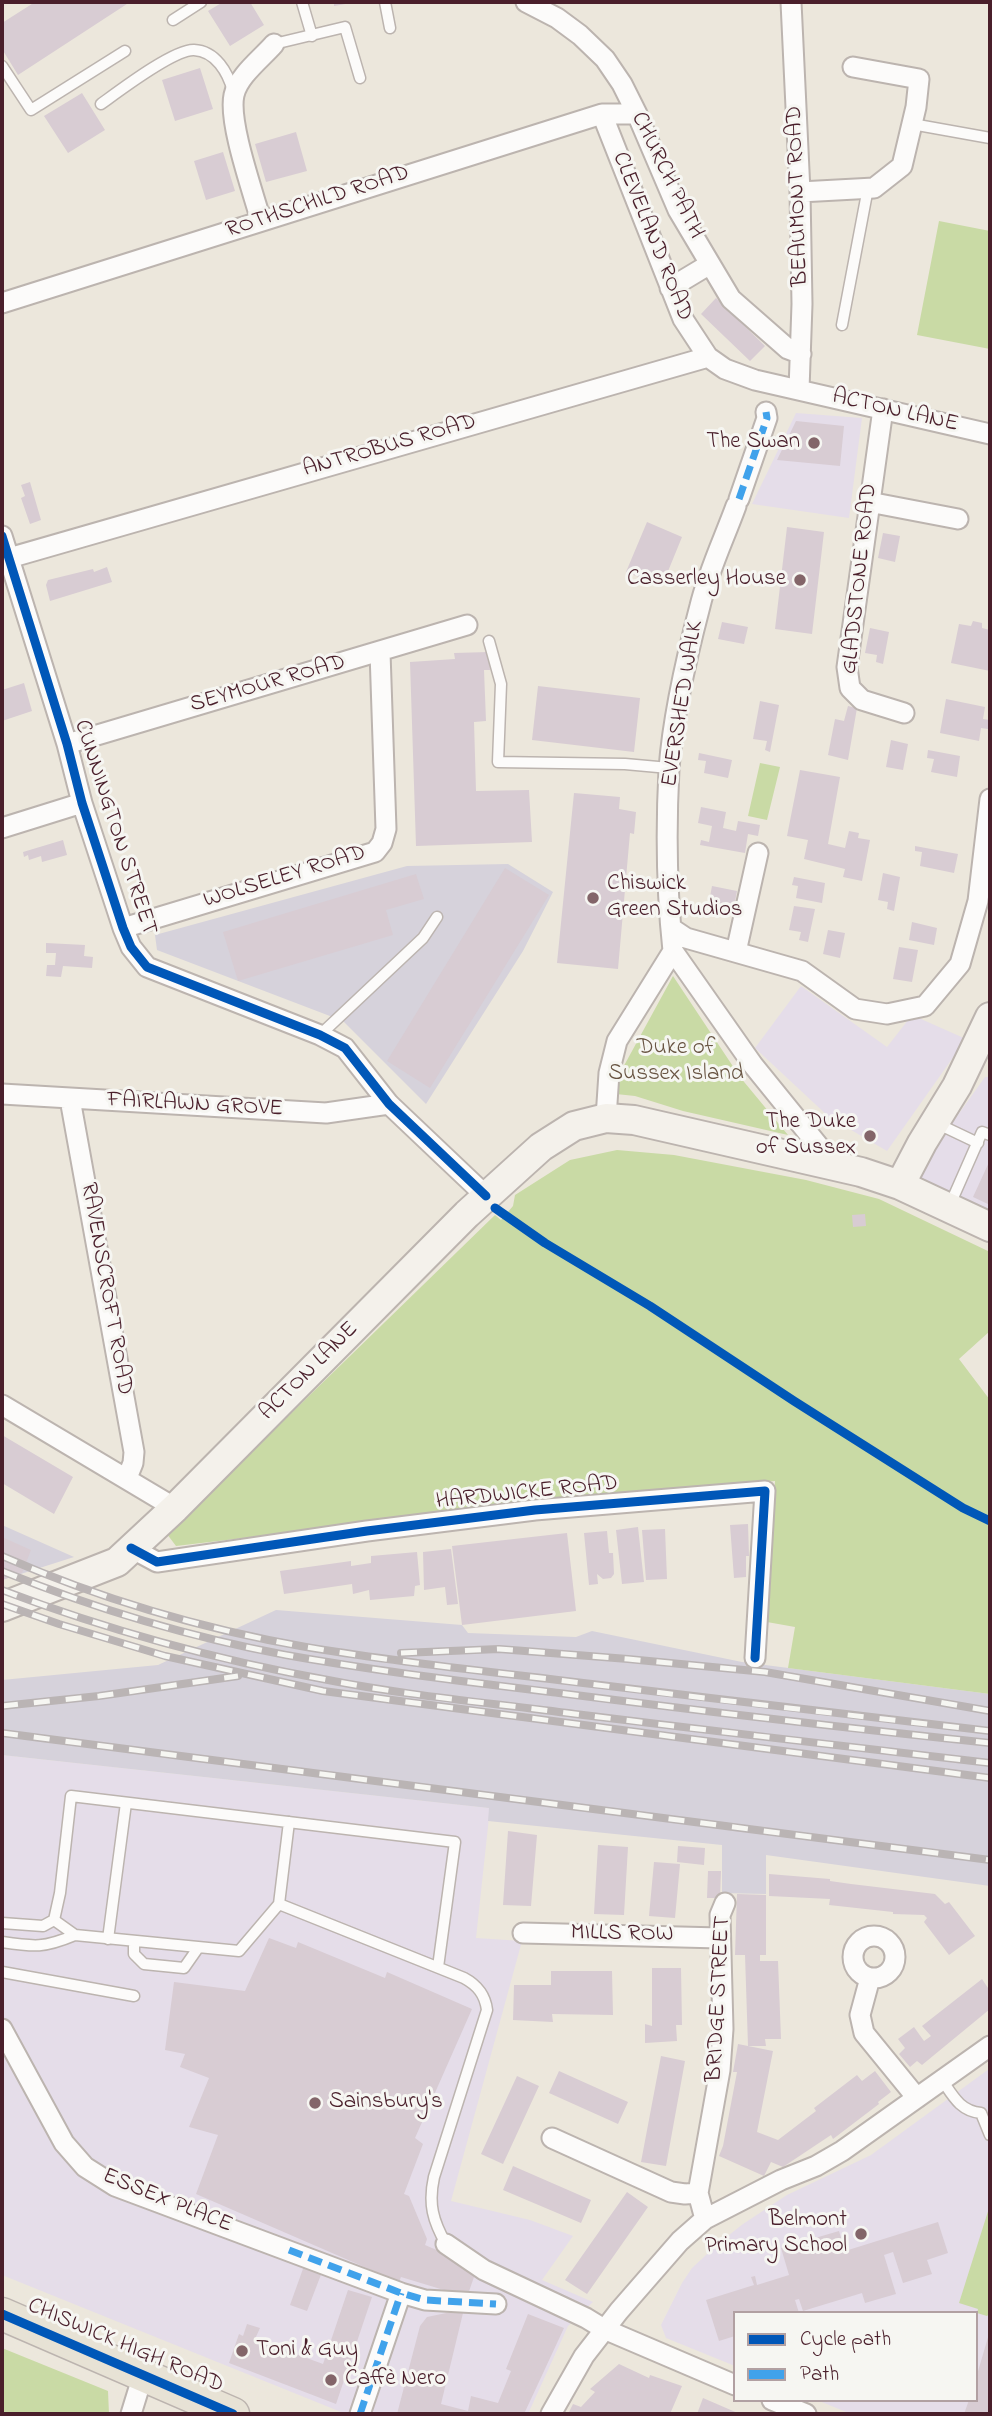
<!DOCTYPE html>
<html>
<head>
<meta charset="utf-8">
<style>
  body { margin:0 }
  #map { position:relative; width:992px; height:2416px; overflow:hidden; background:#ece7dc; font-family:"Indie Flower",sans-serif }
  canvas { display:block }
  .frame { position:absolute; inset:0; border:4px solid #4a1f2b; pointer-events:none }
  .legend { position:absolute; left:733px; top:2311px; width:245px; height:91px; box-sizing:border-box; background:#f6f6f2; border:2px solid #b1a0a2; margin:0; padding:9px 12px; list-style:none; font-size:21px; color:#4a1f2b }
  .legend li { display:flex; align-items:center; gap:14px; height:35px }
  .legend b { width:35px; border:2px solid #b1a0a2 }
</style>
</head>
<body>
<div id="map">
<canvas width="992" height="2416"></canvas>
<div class="frame"></div>
<ul class="legend">
<li><b style="height:9px;background:#0057b8"></b>Cycle path</li>
<li><b style="height:9px;background:#40a2eb"></b>Path</li>
</ul>
</div>
<script>
const g = document.querySelector('canvas').getContext('2d');
g.lineJoin = 'round';
function paint(path, color) { g.fillStyle = color; g.fill(path, 'evenodd'); }
function strokePath(path, color, width, dash) { g.strokeStyle = color; g.lineWidth = width; g.lineCap = dash ? 'butt' : 'round'; g.setLineDash(dash || []); g.stroke(path); }
function label(font, color, halo, rows, align = 'center') {
  g.font = font + ' "Indie Flower",sans-serif'; g.lineWidth = 6; g.setLineDash([]); g.textBaseline = 'middle'; g.strokeStyle = halo; g.fillStyle = color; for (const [text, x, y, turn = 0] of rows) {
    g.save(); g.translate(x, y); g.rotate((+turn || 0) * Math.PI / 180); g.textAlign = isNaN(turn) ? turn : align; if (halo) g.strokeText(text, 0, 0); g.fillText(text, 0, 0); g.restore();
  }
}
const built = new Path2D(`
  M796 413 862 418 849 518 752 504Z
  M801 986 887 1047 912 1015 966 1039 887 1151 829 1117 755 1048Z
  M985 1077H990V1224L908 1185Z
  M2 1755 490 1808 476 1938 522 1941 451 2201 530 2220 573 2236 542 2280 593 2302 568 2326 528 2414H346L2 2275Z
  M989 2069 990 2414H851L817 2400H976V2313H735V2366L666 2338 661 2325 682 2283 692 2268 719 2243 743 2224 787 2195 871 2155Z`);
const industrial = new Path2D(`
  M508 864 553 892 523 951 426 1104 343 1021 157 950 155 935 407 866Z
  M2 1525 74 1557 2 1580Z
  M276 1610 462 1625 468 1633 576 1637 592 1631 742 1662 990 1694V1886L766 1855V1894L722 1893V1845L488 1821 489 1808 2 1755V1680L158 1665Z`);
const green = new Path2D(`
  M939 221 990 231V349L917 335Z
  M760 763 780 767 767 820 748 816Z
  M673 976 740 1077 788 1135 683 1111 635 1096 616 1094 620 1073Z
  M617 1150 674 1155 806 1180 879 1199 990 1252V1331L959 1359 990 1400V1694L788 1668 795 1627 767 1622 775 1481 496 1508 176 1546 167 1534 495 1215 501 1220 513 1206 515 1195 570 1160Z
  M990 2205V2313L987 2316 977 2313 978 2309 959 2303Z
  M2 2348 108 2391 109 2414H2Z`);
const building = new Path2D(`
  M35 2H130L18 75 2 49V23Z
  M223 2H250L264 25 230 46 208 11Z
  M334 2H351V3L334 6Z
  M200 68 213 109 175 121 162 80Z
  M82 93 105 130 68 153 44 116Z
  M296 132 307 171 266 182 255 144Z
  M223 152 235 191 206 200 194 161Z
  M716 298 765 346 750 361 701 314Z
  M796 421 844 426 840 466 777 460Z
  M30 482 41 520 30 524 21 498 25 496 21 485Z
  M647 522 682 537 662 586 626 572Z
  M787 527 824 532 812 634 775 629Z
  M883 533 900 536 895 562 878 558Z
  M107 567 112 582 50 601 46 585 48 580 93 569 94 572Z
  M973 621 982 623V628L990 630 988 662H990V671L951 663 959 624 971 626Z
  M722 622 748 627 744 644 718 639Z
  M870 628 889 632 883 664 876 662 877 655 865 653Z
  M489 652 490 670H484L486 721 474 722 476 791 529 790 532 842 416 846 410 662 455 659 454 653Z
  M24 683 32 711 2 721V690Z
  M538 686 640 698 634 752 532 740Z
  M946 699 985 707 983 719 990 720 988 729 981 728 979 741 940 733Z
  M760 701 779 705 770 752 765 750 767 741 753 739Z
  M848 706 857 708 848 760 828 755 835 719 844 721Z
  M891 740 908 744 903 770 886 767Z
  M928 750 960 756 957 777 931 772 934 759 927 758Z
  M699 753 732 760 728 778 704 773 706 761 698 760Z
  M800 770 840 777 828 844 845 848 849 831 859 833 858 838 870 840 862 881 843 877 845 869 804 859 808 840 787 836Z
  M574 793 620 797 619 809 636 812 634 834 630 833 618 969 557 963Z
  M701 807 726 812 723 828 736 831 738 821 760 825 758 836 748 834 745 853 700 845 701 840 709 842 712 826 698 823Z
  M63 840 67 855 42 862 41 856 29 860 28 855 24 857 23 852Z
  M915 846 958 854 954 873 920 866 922 852 915 851Z
  M505 868 549 895 430 1088 387 1061Z
  M883 873 900 877 894 911 887 909 888 902 878 900Z
  M416 874 424 899 386 910 393 935 238 981 223 932Z
  M794 877 825 883 822 903 796 898 798 886 792 885Z
  M712 886 737 891 734 907 709 902Z
  M794 906 815 909 808 942 799 940 801 932 789 930Z
  M912 922 937 928 934 945 909 940Z
  M828 930 845 933 840 958 823 954Z
  M46 943 85 945 84 956 93 957 92 968 63 966 61 977 46 976 47 965H55L56 953H46Z
  M899 947 918 950 912 982 893 979Z
  M990 1160V1205L973 1197Z
  M865 1214 866 1226 853 1227 852 1215Z
  M2 1435 73 1477 54 1514 2 1483Z
  M748 1524 749 1556H746V1577L734 1578 730 1525Z
  M638 1527 644 1582 622 1584 616 1530Z
  M665 1529 667 1579 646 1580 642 1530Z
  M607 1531 609 1553H613L614 1574 611 1578 603 1579 597 1574 598 1584 589 1585 584 1533Z
  M567 1533 576 1611 462 1625 452 1546Z
  M2 1537 31 1550 22 1573 2 1580Z
  M451 1549 458 1604 447 1605 445 1587 424 1590 423 1552Z
  M417 1552 420 1585 415 1586 414 1596 370 1600 369 1590 353 1594 352 1584 284 1594 280 1571 351 1561V1566L371 1563V1556Z
  M508 1831 537 1835 531 1906 503 1905Z
  M598 1845 628 1847 624 1915 594 1914Z
  M678 1846 705 1848 704 1865 677 1862Z
  M654 1862 680 1864 675 1918 649 1916Z
  M708 1871H721L720 1898H707Z
  M769 1874 830 1879V1881L851 1884 935 1894 945 1904 949 1902 975 1936 949 1955 924 1922 927 1918 924 1915 893 1914V1912L829 1905 830 1899 769 1896Z
  M737 1894 766 1895V1955H760V1961H778L781 2039H765L766 2046H748L745 1955H735Z
  M269 1938 296 1948 298 1942 385 1978 387 1972 472 2009 415 2138 423 2144 404 2194 409 2196 427 2239 425 2245 446 2254 474 2277 467 2297 401 2277 399 2282 196 2194 218 2135 189 2127 209 2078 180 2067 185 2054 165 2050 174 1982 245 1991Z
  M652 1968H681L682 2025H676L677 2041 645 2043V2024L652 2026Z
  M551 1971H612L613 2015 552 2014 553 2022 513 2020 514 1985H551Z
  M982 1979 990 1991V2009L922 2065 917 2061 910 2067 899 2054 905 2048 898 2039 914 2027 924 2041 931 2036 922 2026Z
  M738 2044 773 2051 757 2132 778 2140 816 2111 814 2108 857 2075 862 2081 875 2071 891 2092 878 2102 879 2104 833 2139 831 2135 783 2167 771 2162 764 2176 719 2156 723 2146 737 2072H733Z
  M661 2056 685 2061 666 2166 641 2162Z
  M559 2071 628 2102 618 2124 549 2093Z
  M517 2076 539 2086 503 2164 481 2154Z
  M513 2166 591 2200 581 2223 503 2190Z
  M627 2192 648 2207 587 2294 565 2280Z
  M938 2222 948 2253 927 2260 932 2274 903 2283 893 2252 884 2255 896 2294 865 2303 862 2293 803 2311 799 2299 795 2300 799 2313H735V2336L719 2341 706 2300 754 2285 751 2277 755 2276 757 2285 789 2275 781 2248 839 2231 845 2251Z
  M304 2266 322 2272 307 2311 290 2305Z
  M348 2290 372 2297 336 2404 229 2363 239 2334 243 2336 247 2324 260 2328 255 2339 323 2364Z
  M456 2311 463 2313 441 2404 468 2411 471 2396 498 2403 511 2371 506 2369 528 2314 564 2328 524 2414H397L420 2326 427 2317Z
  M989 2334 990 2414H964L969 2400H976V2378Z
  M619 2364 649 2378 650 2375 682 2386 670 2414H568L573 2404 581 2407 595 2392 590 2389Z
  M703 2398 740 2414H697Z`);
const lane = new Path2D(`
  M302 2 312 36
  M385 2 390 28
  M173 20 201 2
  M274 44 345 27 360 78
  M2 66 31 110 125 51
  M101 104C119 91 174 49 194 50 216 51 228 73 233 91
  M912 124 990 138
  M842 325 868 188
  M489 641 501 684 498 762 625 764 669 768
  M320 1035 423 938 437 917
  M936 1123 978 1143
  M949 1207 982 1132 990 1135
  M279 1904 464 1978C477 1985 485 1994 487 2010L434 2177C428 2204 433 2221 446 2244
  M54 1920 75 1935
  M2 1923 43 1926 54 1920 60 1893 71 1796 455 1842 438 1967
  M108 1939 126 1803
  M134 1941V1954L144 1964 184 1968 198 1948
  M2 1942C35 1947 44 1948 75 1935L239 1951 279 1904 289 1822
  M2 1972 134 1996
  M942 2080C953 2096 960 2111 981 2113L990 2135`);
const street = new Path2D(`
  M526 2 557 18 580 35 605 59 622 84 637 114 678 210 731 299 788 349 801 354
  M791 2 800 192 802 304 799 390
  M602 114 683 319 708 357 725 369 755 380 990 434
  M800 192 874 188 902 166 916 107 919 79 853 67
  M261 221C253 192 228 122 234 95 238 76 262 58 274 44
  M670 288 710 264
  M2 303 602 114H637
  M883 409 847 667 850 688 862 700 904 713
  M739 499 767 418 766 412
  M869 502 958 519
  M736 506C724 539 708 572 700 606 686 659 673 715 669 769 666 826 667 895 673 951L753 1065 834 1165
  M2 536 67 744 82 803 123 928 131 947 147 967 320 1035 345 1048 389 1104 486 1196
  M2 560 708 357
  M67 744 467 625
  M2 828 82 803
  M123 928 375 852 382 843 386 829 380 652
  M671 928 686 938 802 971 855 1009 887 1014 925 1006 960 964 978 901 990 799
  M736 952 758 853
  M2 1094 326 1113 389 1104
  M70 1099 134 1452 133 1463 127 1478
  M606 1118 609 1073 617 1041 673 951
  M2 1405 175 1508
  M131 1548 157 1562 367 1531 535 1510 765 1491 755 1658
  M523 1933 720 1938
  M853 1957a21 21 0 1 1 42 0a21 21 0 1 1-42 0Z
  M870 1978 860 2015 864 2033 917 2098
  M2 2029 64 2143 85 2167 115 2186 401 2293 425 2300 496 2304
  M552 2138 671 2192 685 2194 698 2193
  M705 2219 698 2193 720 2070 723 2029 720 1915 725 1903
  M446 2244 484 2270 586 2318 604 2329 735 2385
  M772 2400 806 2414
  M131 2414 143 2375
  M360 2414 401 2293
  M551 2414 584 2356 619 2311 680 2241 705 2219 781 2180 816 2166 842 2151 990 2046`);
const secondary = new Path2D(`
  M900 1185 922 1143 957 1086 990 1017
  M2 1607 117 1562 175 1508 467 1214 541 1147 574 1126 606 1118 634 1120 861 1172 900 1185 990 1227`);
const primary = new Path2D(`
  M2 2314 233 2414`);
const rail = new Path2D(`
  M2 1556C98 1598 202 1629 306 1647 390 1661 474 1670 558 1680 702 1698 846 1715 990 1731
  M2 1571C93 1608 189 1637 286 1655 376 1671 468 1682 559 1693 702 1711 846 1728 990 1743
  M2 1590C107 1630 217 1660 328 1680 409 1696 493 1703 575 1714 713 1731 852 1747 990 1763
  M2 1604 59 1624 165 1656 323 1691 990 1778
  M401 1653 499 1649 628 1659 765 1672 990 1711
  M2 1706 99 1696 238 1676
  M2 1733 990 1860`);
const quiet = new Path2D(`
  M739 499 767 418 766 412
  M289 2250 401 2293 425 2300 496 2304
  M360 2414 401 2293`);
const cycleway = new Path2D(`
  M2 536 67 744 82 803 123 928 131 947 147 967 320 1035 345 1048 389 1104 486 1196
  M495 1208 545 1243 650 1306 794 1401 963 1508 990 1521
  M131 1548 157 1562 367 1531 535 1510 765 1491 755 1658
  M2 2314 233 2414`);
const markers = [
  [814,443,7,"#836569"],
  [800,580,7,"#836569"],
  [593,898,7,"#836569"],
  [870,1136,7,"#836569"],
  [315,2103,7,"#836569"],
  [861,2234,7,"#836569"],
  [242,2351,7,"#836569"],
  [331,2380,7,"#836569"]
];
const streetNames = [
  ["CHURCH PATH",666,176,64],
  ["BEAUMONT ROAD",799,196,-92],
  ["ROTHSCHILD ROAD",318,203,-18],
  ["CLEVELAND ROAD",651,237,68],
  ["ACTON LANE",895,412,13],
  ["ANTROBUS ROAD",390,447,-16],
  ["GLADSTONE ROAD",861,579,-84],
  ["SEYMOUR ROAD",268,685,-16],
  ["EVERSHED WALK",684,704,-81],
  ["CUNNINGTON STREET",114,828,72],
  ["WOLSELEY ROAD",285,878,-17],
  ["FAIRLAWN GROVE",195,1106,3],
  ["RAVENSCROFT ROAD",105,1289,80],
  ["ACTON LANE",310,1372,-45],
  ["HARDWICKE ROAD",527,1494,-6],
  ["MILLS ROW",622,1935,1],
  ["BRIDGE STREET",720,1999,-87],
  ["ESSEX PLACE",167,2202,22],
  ["CHISWICK HIGH ROAD",125,2347,23]
];
const poiNames = [
  ["The Swan",800,443],
  ["Casserley House",786,580],
  ["Chiswick",607,885,"left"],
  ["Green Studios",607,911,"left"],
  ["The Duke",856,1123],
  ["of Sussex",856,1149],
  ["Sainsbury's",329,2103,"left"],
  ["Belmont",847,2221],
  ["Primary School",847,2247],
  ["Toni & Guy",256,2351,"left"],
  ["Caffè Nero",345,2380,"left"]
];
const parkNames = [
  ["Duke of",676,1049],
  ["Sussex Island",676,1075]
];
paint(built, '#e5dde9');
paint(industrial, '#d6d2db');
paint(green, '#c9daa5');
paint(building, '#d8ccd3');
strokePath(lane, '#bcb4af', 13);
strokePath(street, '#bcb4af', 23);
strokePath(secondary, '#bcb4af', 32);
strokePath(primary, '#bcb4af', 35);
strokePath(lane, '#fcfbfa', 10);
strokePath(street, '#fcfbfa', 19);
strokePath(secondary, '#f4f1eb', 28);
strokePath(primary, '#e7e2d5', 32);
strokePath(rail, '#bab4b4', 8);
strokePath(rail, '#f6f6f2', 5, [16]);
strokePath(quiet, '#40a2eb', 7, [14, 7]);
strokePath(cycleway, '#0057b8', 9);
for (const [x, y, r, color] of markers) { const dot = new Path2D(); dot.arc(x, y, r, 0, 2 * Math.PI); g.fillStyle = color; g.fill(dot); strokePath(dot, '#f6f6f2', 2.5); }
label('23px', '#4a1f2b', '#f6f6f2', streetNames);
label('23px', '#4a1f2b', '#f6f6f2', poiNames, 'right');
label('23px', '#685442', '#f6f6f2', parkNames);
</script>
</body>
</html>
